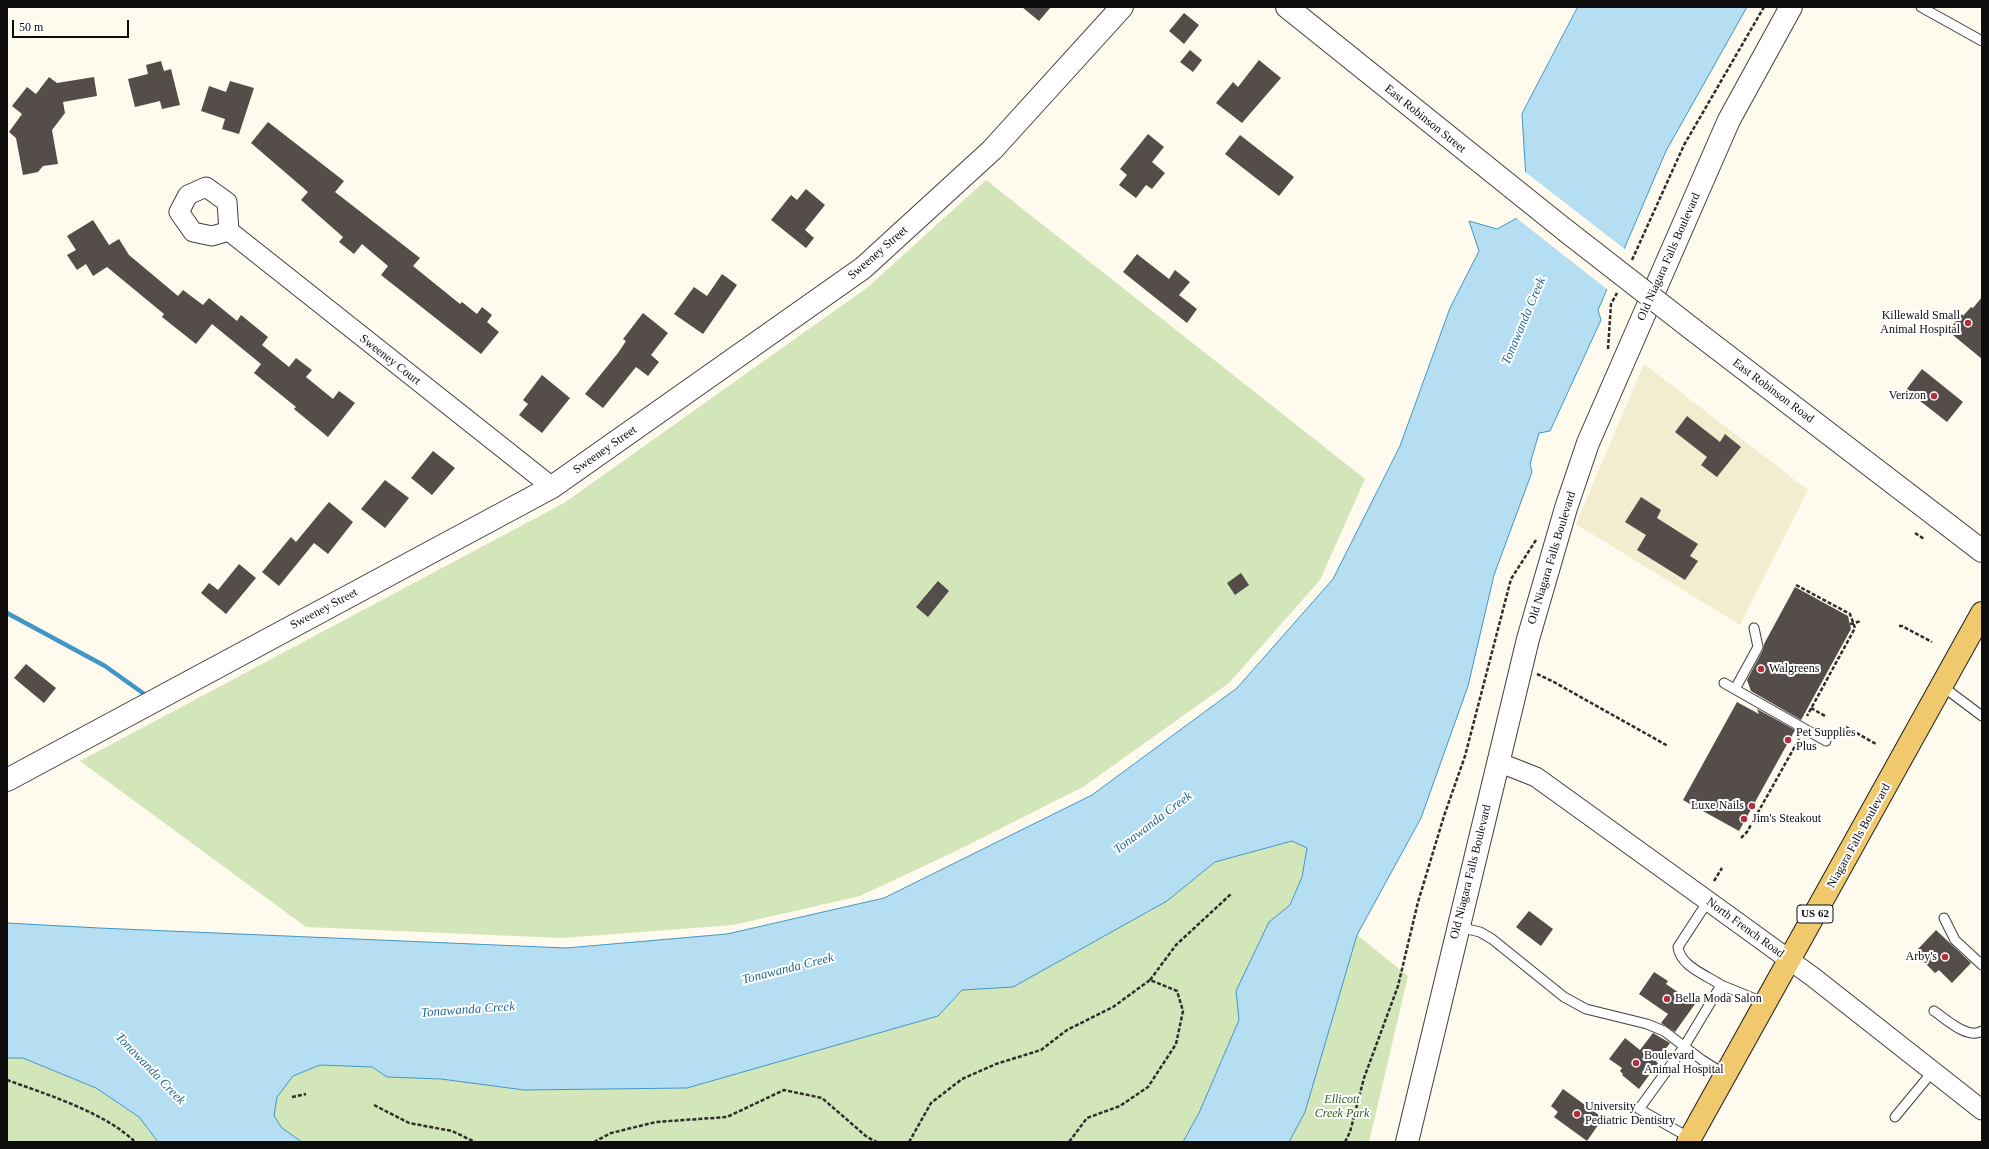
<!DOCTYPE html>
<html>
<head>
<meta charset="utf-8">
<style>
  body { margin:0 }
  #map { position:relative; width:1989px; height:1149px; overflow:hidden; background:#fefaed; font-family:"Times New Roman",serif }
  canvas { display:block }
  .frame { position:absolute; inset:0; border:8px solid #0c0c0c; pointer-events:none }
  .scale { position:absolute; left:12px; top:20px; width:117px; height:18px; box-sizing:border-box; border:2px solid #0c0c0c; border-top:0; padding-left:5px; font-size:12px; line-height:14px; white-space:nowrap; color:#0c0c0c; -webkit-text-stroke:3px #fff; paint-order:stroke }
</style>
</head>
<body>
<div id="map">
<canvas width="1989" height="1149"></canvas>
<div class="frame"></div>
<div class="scale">50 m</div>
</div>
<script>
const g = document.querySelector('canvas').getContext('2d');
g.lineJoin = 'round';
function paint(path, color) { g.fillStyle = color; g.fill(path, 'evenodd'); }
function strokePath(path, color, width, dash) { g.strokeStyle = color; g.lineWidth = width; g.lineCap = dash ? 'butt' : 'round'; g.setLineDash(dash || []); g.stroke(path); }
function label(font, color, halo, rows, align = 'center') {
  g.font = font + ' "Times New Roman",serif'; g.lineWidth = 4; g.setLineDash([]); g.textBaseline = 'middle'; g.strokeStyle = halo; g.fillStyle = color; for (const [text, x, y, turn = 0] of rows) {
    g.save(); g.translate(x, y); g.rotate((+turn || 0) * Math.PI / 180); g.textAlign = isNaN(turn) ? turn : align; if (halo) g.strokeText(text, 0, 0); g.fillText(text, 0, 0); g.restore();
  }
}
const farmland = new Path2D(`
  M1644 364 1808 490 1740 625 1576 524Z`);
const green = new Path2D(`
  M986 180 1365 479 1320 580 1229 683 1083 787 956 851 860 896 733 925 562 938 306 927 80 761 564 503 868 287Z
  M1292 841 1307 848 1302 877 1290 905 1269 922 1236 991 1239 1020 1199 1113 1183 1142H302L282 1128 273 1116 277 1097 293 1076 320 1065 372 1067 387 1077 441 1079 524 1090 687 1088 938 1016 962 990 1013 987 1167 901 1215 862Z
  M1357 935 1408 976 1369 1142H1289L1305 1112Z
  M7 1058H23L96 1088 139 1117 158 1142H7Z`);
const water = new Path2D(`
  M1578 7H1747L1666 151 1598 310 1601 320 1550 431 1539 433 1530 464 1532 472 1494 575 1468 686 1421 818 1357 935 1305 1112 1289 1142H1183L1199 1113 1239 1020 1236 991 1269 922 1290 905 1302 877 1307 848 1292 841 1215 862 1167 901 1013 987 962 990 938 1016 687 1088 524 1090 441 1079 387 1077 372 1067 320 1065 293 1076 277 1097 274 1116 282 1128 302 1142H158L139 1117 96 1088 23 1058H7V923L99 928 566 948 727 934 884 898 1092 795 1237 688 1333 579 1400 446 1450 308 1479 251 1469 221 1497 229 1528 212 1522 114Z`);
const pier = new Path2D(`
  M1524 171 1626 250 1608 290 1515 217 1526 211Z`);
const stream = new Path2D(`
  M7 613 105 666 147 696`);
const building = new Path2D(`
  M1022 7H1051L1039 21Z
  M1184 13 1199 25 1184 44 1169 31Z
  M1190 50 1202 60 1193 72 1180 62Z
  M1259 60 1281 78 1242 123 1216 103 1233 82 1238 87Z
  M161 61 164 71 171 69 180 105 162 109 160 101 135 107 128 79 148 74 146 65Z
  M49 77 57 83 94 77 97 96 63 102 65 113 52 130 58 164 43 166 38 172 23 175 16 138 9 132 22 114 12 106 27 87 36 94Z
  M230 81 254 88 239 134 222 129 225 119 201 111 209 86 226 92Z
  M268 122 344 181 335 192 420 258 413 266 460 304 462 302 477 314 482 307 492 315 487 322 499 332 481 354 381 275 388 266 362 244 354 254 339 242 343 237 301 200 308 192 251 143Z
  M1148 134 1164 147 1152 162 1165 173 1152 189 1146 185 1136 198 1119 185 1127 175 1120 169Z
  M1240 135 1294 177 1279 196 1225 154Z
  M806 189 825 205 805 230 814 238 806 248 771 220 791 195 797 200Z
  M93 220 109 245 119 239 129 255 178 296 183 290 203 305 209 298 237 321 241 315 268 337 262 345 289 367 296 358 312 370 306 377 333 399 339 391 355 403 328 437 294 409 296 407 254 373 261 364 212 324 196 344 162 317 164 314 107 267 93 276 86 264 77 270 67 255 76 250 67 236Z
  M1137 254 1169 279 1175 270 1190 282 1179 295 1197 309 1187 323 1123 272Z
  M722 274 737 285 703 334 674 314 694 287 707 296Z
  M1982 297V359L1948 331 1962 314 1963 316 1971 307 1973 308Z
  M643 313 668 333 651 355 659 362 648 376 636 367 603 408 585 394 618 353 626 341 623 339Z
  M1922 369 1963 402 1947 422 1906 390Z
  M542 375 570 398 542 433 519 415 528 404 523 400Z
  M1687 416 1720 442 1725 434 1741 447 1717 477 1701 465 1707 457 1675 432Z
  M433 451 455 468 432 495 411 478Z
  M385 480 409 498 385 528 361 509Z
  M1641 497 1661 510 1657 518 1698 544 1690 556 1698 561 1685 580 1637 550 1646 535 1625 522Z
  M329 502 353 522 328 554 314 543 279 586 262 572 291 537 296 542Z
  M239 564 256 578 226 614 201 593 209 583 218 590Z
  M1241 573 1249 585 1235 595 1227 583Z
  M938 581 949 591 928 617 916 607Z
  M1795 587 1848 616 1851 629 1801 720 1751 691 1747 680 1763 650 1764 644Z
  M26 664 56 688 44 703 14 678Z
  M1737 702 1759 714 1757 709 1795 730 1739 831 1683 800Z
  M1529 911 1553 929 1541 946 1516 927Z
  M1936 930 1971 963 1952 983 1939 970 1935 973 1925 963 1928 960 1917 950Z
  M1654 972 1668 981 1666 984 1695 1004 1675 1032 1661 1023 1668 1014 1639 994Z
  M1653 1033 1670 1043 1656 1062 1658 1063 1639 1089 1622 1075 1623 1074 1620 1071 1622 1068 1609 1059 1625 1038 1640 1050Z
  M1563 1089 1603 1118 1587 1141 1554 1117 1558 1112 1551 1106Z`);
const path = new Path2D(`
  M1632 260 1684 145 1764 7
  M1608 349 1611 304 1617 293
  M1915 533 1924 539
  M1796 585 1850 614 1855 628 1807 716
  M1850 624 1861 621
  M1899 626H1902L1932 642
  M1537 674 1552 681 1668 746
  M1811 708 1825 716
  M1846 727 1876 744
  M1741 838 1747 832 1799 739
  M1714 881 1722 868
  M1150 980 1176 945 1231 894
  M7 1080C46 1094 106 1113 135 1142
  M292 1097 306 1094
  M374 1105 409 1123 452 1131 475 1142
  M594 1142 611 1133 656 1122 727 1117 784 1090 822 1098 867 1137 877 1142
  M909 1142 931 1103 962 1079 996 1064 1041 1050 1067 1030 1113 1007 1150 980 1177 991 1183 1011 1176 1044 1148 1087 1120 1106 1087 1118 1069 1142
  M1345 1142 1350 1132 1364 1078 1398 986 1418 902 1444 816 1465 756 1511 579 1536 540`);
const service = new Path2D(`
  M1921 7 1982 41
  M1724 683 1826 741
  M1942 686 1982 716
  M1735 689 1758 647 1754 628
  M1708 901 1678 947C1680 966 1706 975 1721 985
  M1944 918 1955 940 1982 965
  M1459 927 1480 932 1492 939 1564 997 1586 1009 1647 1024 1664 1031 1702 1060 1726 1075
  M1934 1011C1946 1019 1968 1040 1982 1031
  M1895 1117 1933 1071
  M1690 1138 1639 1109 1684 1047 1721 985 1765 1003`);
const minor = new Path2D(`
  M229 231 212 236 193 232 179 212 188 195 206 187 227 202 229 231 552 487
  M1498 762 1536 777 1708 901 1813 977 1982 1110`);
const tertiary = new Path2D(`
  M1287 7 1565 230
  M1696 332 1982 551
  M7 780 552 487 863 268 992 150 1122 7
  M1407 1142 1528 639 1566 508 1588 443 1729 120 1791 7`);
const primary = new Path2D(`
  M1688 1142 1982 613`);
const tertiaryBridge = new Path2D(`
  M1565 230 1696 332`);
const markers = [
  [1968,323,4,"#b32e3b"],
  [1934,396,4,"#b32e3b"],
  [1761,669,4,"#b32e3b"],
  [1788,740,4,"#b32e3b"],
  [1752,806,4,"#b32e3b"],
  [1744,819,4,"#b32e3b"],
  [1945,957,4,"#b32e3b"],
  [1667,999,4,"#b32e3b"],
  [1636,1063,4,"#b32e3b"],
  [1577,1114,4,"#b32e3b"]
];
const shields = [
  [1815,914,36]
];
const shieldNames = [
  ["US 62",1815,914]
];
const streetNames = [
  ["East Robinson Street",1425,119,39],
  ["Sweeney Street",878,253,-41],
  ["Old Niagara Falls Boulevard",1669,257,-66],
  ["Sweeney Court",390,360,38],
  ["East Robinson Road",1773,391,37],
  ["Sweeney Street",605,450,-35],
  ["Old Niagara Falls Boulevard",1552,558,-73],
  ["Sweeney Street",324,609,-28],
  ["Niagara Falls Boulevard",1859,836,-61],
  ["Old Niagara Falls Boulevard",1471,872,-76],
  ["North French Road",1745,928,36]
];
const poiNames = [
  ["Killewald Small",1960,316,"right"],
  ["Animal Hospital",1960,330,"right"],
  ["Verizon",1926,396,"right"],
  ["Walgreens",1769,669],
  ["Pet Supplies",1796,733],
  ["Plus",1796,747],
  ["Luxe Nails",1744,806,"right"],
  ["Jim's Steakout",1752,819],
  ["Arby's",1937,957,"right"],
  ["Bella Moda Salon",1675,999],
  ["Boulevard",1644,1056],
  ["Animal Hospital",1644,1070],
  ["University",1585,1107],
  ["Pediatric Dentistry",1585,1121]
];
const parkNames = [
  ["Ellicott",1342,1100],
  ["Creek Park",1342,1114]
];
const waterNames = [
  ["Tonawanda Creek",1524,321,-67],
  ["Tonawanda Creek",1153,823,-37],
  ["Tonawanda Creek",788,969,-14],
  ["Tonawanda Creek",468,1010,-4],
  ["Tonawanda Creek",150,1069,46]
];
paint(farmland, '#f2edcf');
paint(green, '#d2e6b9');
paint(water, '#b5def2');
strokePath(water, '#4196c4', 1);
paint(pier, '#fefaed');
strokePath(stream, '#4196c4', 4.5);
paint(building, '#544d49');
strokePath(service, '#3f3f3f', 11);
strokePath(minor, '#3f3f3f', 21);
strokePath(tertiary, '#3f3f3f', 24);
strokePath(primary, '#1d1d1d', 24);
strokePath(path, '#2e2e2e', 2.5, [4, 2]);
strokePath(service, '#fff', 9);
strokePath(minor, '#fff', 19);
strokePath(tertiary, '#fff', 22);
strokePath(primary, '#efc96b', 22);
strokePath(tertiaryBridge, '#3f3f3f', 24, []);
strokePath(tertiaryBridge, '#fff', 22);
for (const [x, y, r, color] of markers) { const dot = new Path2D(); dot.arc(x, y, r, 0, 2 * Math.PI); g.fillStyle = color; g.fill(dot); strokePath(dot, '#fff', 1.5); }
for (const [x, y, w] of shields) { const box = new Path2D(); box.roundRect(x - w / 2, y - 9, w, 18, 3); g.fillStyle = '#fff'; g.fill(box); strokePath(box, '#0c0c0c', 1); }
label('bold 11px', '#0c0c0c', null, shieldNames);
label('12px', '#0c0c0c', '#fff', streetNames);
label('12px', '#0c0c0c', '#fff', poiNames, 'left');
label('italic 12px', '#315f21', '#fff', parkNames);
label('italic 13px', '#1e6795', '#fff', waterNames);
</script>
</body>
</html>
